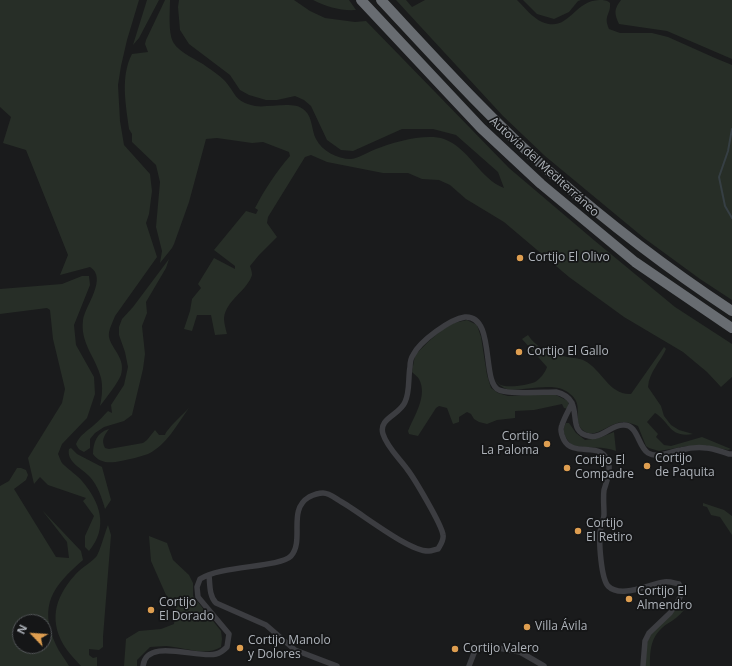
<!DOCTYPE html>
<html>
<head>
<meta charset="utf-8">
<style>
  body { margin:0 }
  #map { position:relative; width:732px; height:666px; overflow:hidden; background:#1a1b1c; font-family:"Open Sans",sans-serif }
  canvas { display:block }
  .north { position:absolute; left:12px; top:614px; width:40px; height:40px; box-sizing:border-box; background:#151617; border:1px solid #525558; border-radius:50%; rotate:295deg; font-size:11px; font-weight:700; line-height:16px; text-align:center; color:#aeb3ba }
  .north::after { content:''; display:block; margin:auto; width:14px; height:18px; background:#de9e50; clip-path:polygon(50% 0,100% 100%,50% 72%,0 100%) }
</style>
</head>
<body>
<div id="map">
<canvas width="732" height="666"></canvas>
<div class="north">N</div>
</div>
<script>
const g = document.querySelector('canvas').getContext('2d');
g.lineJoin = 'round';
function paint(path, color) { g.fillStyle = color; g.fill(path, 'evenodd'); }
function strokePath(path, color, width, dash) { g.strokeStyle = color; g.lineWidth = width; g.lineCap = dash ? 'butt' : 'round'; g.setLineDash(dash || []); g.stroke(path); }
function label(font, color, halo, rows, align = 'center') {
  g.font = font + ' "Open Sans",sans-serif'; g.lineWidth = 3.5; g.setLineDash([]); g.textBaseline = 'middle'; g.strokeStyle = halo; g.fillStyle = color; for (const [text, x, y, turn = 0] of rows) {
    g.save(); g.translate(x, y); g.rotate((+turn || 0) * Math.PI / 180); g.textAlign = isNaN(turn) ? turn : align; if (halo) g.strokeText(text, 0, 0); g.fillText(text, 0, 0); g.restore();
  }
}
const green = new Path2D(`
  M0 0H139L127 40 121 66 118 85 120 121 124 145 150 174 152 191 149 214 146 223 157 257 115 316C113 322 108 330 109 337 112 350 126 358 121 375 118 383 106 398 100 406 102 397 103 387 101 378 96 357 80 344 83 320 85 306 108 278 90 267L60 275 68 255 26 150 3 143 11 117 0 107Z
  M147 0H159L139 38 133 45Z
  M165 0H170C170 11 168 32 173 42 180 54 197 59 207 67 213 71 219 75 224 80 237 94 233 101 255 106 268 108 293 101 303 109 313 116 311 129 316 139 322 151 337 159 351 159 359 158 368 152 376 149 394 142 426 133 444 139 469 148 480 179 504 188L498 172 456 135 433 129H402L353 151 341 150 327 140 311 106 304 100 295 96 277 100H266L249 95 240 90 230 75 189 44 180 30 178 7 179 0H294L310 11 325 18 355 22 366 21 509 168 595 241 675 307 732 344V377L721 387 707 372 683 352 624 317 569 277 504 222 466 199 450 185 439 180 422 179 408 173H383L327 162 311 155 305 157 268 217 267 223 277 237 259 255 250 266C251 269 252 272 252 275 247 291 226 300 224 318 224 323 226 330 227 334L215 335 211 315H197L192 331 184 329 190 311 192 299 201 288 198 284 214 258 235 269V266L214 250 246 211 256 214 258 210 255 208C265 189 276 172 290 156L289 152 263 142 252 143 217 138 206 139 189 202 174 244 172 248 160 263 162 251 156 227 160 182 156 165 132 142V134L129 129C126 105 120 77 132 54L148 52 145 44 146 40Z
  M313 0H349L356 10C341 11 327 7 313 0Z
  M396 0H406L412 7 425 0H517C524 7 533 18 542 22 569 33 573 1 599 0 604 0 607 0 610 3 611 15 603 15 609 29L620 33H652L668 37 715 58 732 65V300L700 279 644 238 545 156 503 116Z
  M523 0H581L578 1 569 12 554 19 537 14Z
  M621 0H732V59L667 31 619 24C614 13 614 9 621 0Z
  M169 259 166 268 146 302 147 313 142 326 145 354 143 369 132 415 124 421 104 427 95 433 90 439V448L84 452C80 450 78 449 76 444 80 435 87 431 94 425 99 421 103 416 108 411L112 413 111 405 124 385 128 367 125 352 119 335V327L122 319 133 307Z
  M82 276H89L90 285 74 325 76 345 94 377 95 394 87 418 62 444 58 454C60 458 61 463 64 465 70 471 76 474 82 481 100 502 109 527 89 551L85 547V536L94 516 83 501 86 498 48 485 40 477 34 484 28 458 62 403 65 389 53 339 50 310 47 308 0 314V289L62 284Z
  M467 320 477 325 481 337 487 375 491 388 498 393 508 396 554 394 568 401 569 406 568 409 564 408 562 404 534 410 515 411V418L497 420 487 424 479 422 474 419 471 414 467 412 459 417V422L453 424 447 408 439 406 436 408 418 436 409 434 408 431C414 416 428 396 419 379 418 377 414 374 412 372L415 355 429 341 443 329 454 323Z
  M528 335C536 348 552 354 567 357 573 358 580 358 585 361 602 370 609 395 631 394L664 347 666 349C661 361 649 372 648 387L661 406 664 416 671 425 679 430 693 434C669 438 670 422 655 413L647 422 658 434 656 437 664 445 671 446 702 437 731 449 728 450 707 446H687L659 451 649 448 646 446 638 426C633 424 628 422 623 422 612 422 598 436 588 433 572 427 581 411 576 401 574 396 567 391 562 389 548 384 525 390 509 390 501 387 497 384 494 376 495 379 497 382 499 384 505 389 528 385 535 382 540 379 545 373 547 367L522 339Z
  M189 408C177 424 167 445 148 454 140 457 130 459 121 461 111 463 100 464 93 454 93 443 97 432 109 429 104 436 101 440 105 448L109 449 143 443 147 440 155 430 159 435H165C166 430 184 413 189 408Z
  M566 423H569L576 433 585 440 599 438 614 432 616 451C604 446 588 448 573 446 567 440 560 432 566 423Z
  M71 448 77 454 102 467 111 500 105 509C102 498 98 486 90 477 83 469 66 462 69 449Z
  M17 468H21L26 470 28 475 26 480 14 489 56 557 69 558 67 542 42 510 81 551 83 560C53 586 38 605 56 645 59 652 65 659 69 666H0V486L9 481ZM20 622H44V646H20Z
  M703 503 724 510 732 516V535L720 517 711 515 707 507 703 506Z
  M108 525 111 535 103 637V647L99 650 89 649V655L93 658 97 657V666H81C76 661 71 655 67 650 48 623 54 598 75 575 81 568 89 564 96 557 100 552 105 532 108 525Z
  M149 536 167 543 173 560 189 575 193 583V596L221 631 222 639 221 647C205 657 184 647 166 646 161 646 155 647 150 647L137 660V666H124L126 639 139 631 161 629 174 624 176 607 166 595 151 561Z
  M678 606 684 610C679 616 674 620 667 624 651 635 650 648 650 666H645C646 659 645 651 647 644 650 629 668 616 678 606Z`);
const stream = new Path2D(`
  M732 129 728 151 719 177 725 206 732 218`);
const minor = new Path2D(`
  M572 403C569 410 564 418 562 425 560 429 562 436 564 440 574 459 605 438 609 466 610 474 606 483 604 490 603 498 604 506 604 514 604 520 601 526 600 532 599 543 601 578 608 586 621 599 649 584 664 582 669 581 674 583 679 584L682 593 678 601 670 613 649 633 645 641 643 666
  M209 575C210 584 209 596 216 603L266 625 295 650 337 666
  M143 666C146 637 198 659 216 654 220 653 224 650 227 647L229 634 198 597 197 587 200 579C221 565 279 568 291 556 305 540 287 510 309 497 313 495 318 493 323 493 329 493 335 498 340 501 360 512 409 552 429 551 432 551 436 549 438 549 441 544 444 540 443 535 442 525 414 478 407 469 399 458 387 447 383 434 378 418 400 415 405 402 410 392 408 378 410 367 410 363 411 358 413 355 420 341 450 319 465 317 496 315 481 383 499 390 510 395 543 392 556 392 588 400 563 431 589 436 601 439 611 425 623 425 638 424 638 447 648 453 658 459 671 451 681 450 689 448 698 447 706 448 713 448 722 452 729 454H732
  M469 666 476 648H498L520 652 544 666`);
const motorway = new Path2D(`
  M361 0 481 128 541 184 635 262 732 328
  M381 0C436 59 490 119 551 173 608 223 668 269 732 311`);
const markers = [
  [520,258,4,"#de9e50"],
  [519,352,4,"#de9e50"],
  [547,444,4,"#de9e50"],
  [647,466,4,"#de9e50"],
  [567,468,4,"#de9e50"],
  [578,531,4,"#de9e50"],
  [629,599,4,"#de9e50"],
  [151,610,4,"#de9e50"],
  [527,627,4,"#de9e50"],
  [240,648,4,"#de9e50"],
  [455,649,4,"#de9e50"]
];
const streetNames = [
  ["Autovía del Mediterráneo",544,167,42]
];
const poiNames = [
  ["Cortijo El Olivo",528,258],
  ["Cortijo El Gallo",527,352],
  ["Cortijo",539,437,"right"],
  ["La Paloma",539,451,"right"],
  ["Cortijo",655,459],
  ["de Paquita",655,473],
  ["Cortijo El",575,461],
  ["Compadre",575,475],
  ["Cortijo",586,524],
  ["El Retiro",586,538],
  ["Cortijo El",637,592],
  ["Almendro",637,606],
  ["Cortijo",159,603],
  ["El Dorado",159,617],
  ["Villa Ávila",535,627],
  ["Cortijo Manolo",248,641],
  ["y Dolores",248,655],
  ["Cortijo Valero",463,649]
];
paint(green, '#272e27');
strokePath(stream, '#363f44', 2);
strokePath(minor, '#3c3d41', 5.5);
strokePath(motorway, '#686c71', 10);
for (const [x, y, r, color] of markers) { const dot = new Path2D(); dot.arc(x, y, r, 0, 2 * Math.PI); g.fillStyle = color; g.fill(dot); strokePath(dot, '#151617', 1.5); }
label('12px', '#aeb3ba', '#151617', streetNames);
label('12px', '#aeb3ba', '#151617', poiNames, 'left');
</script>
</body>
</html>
